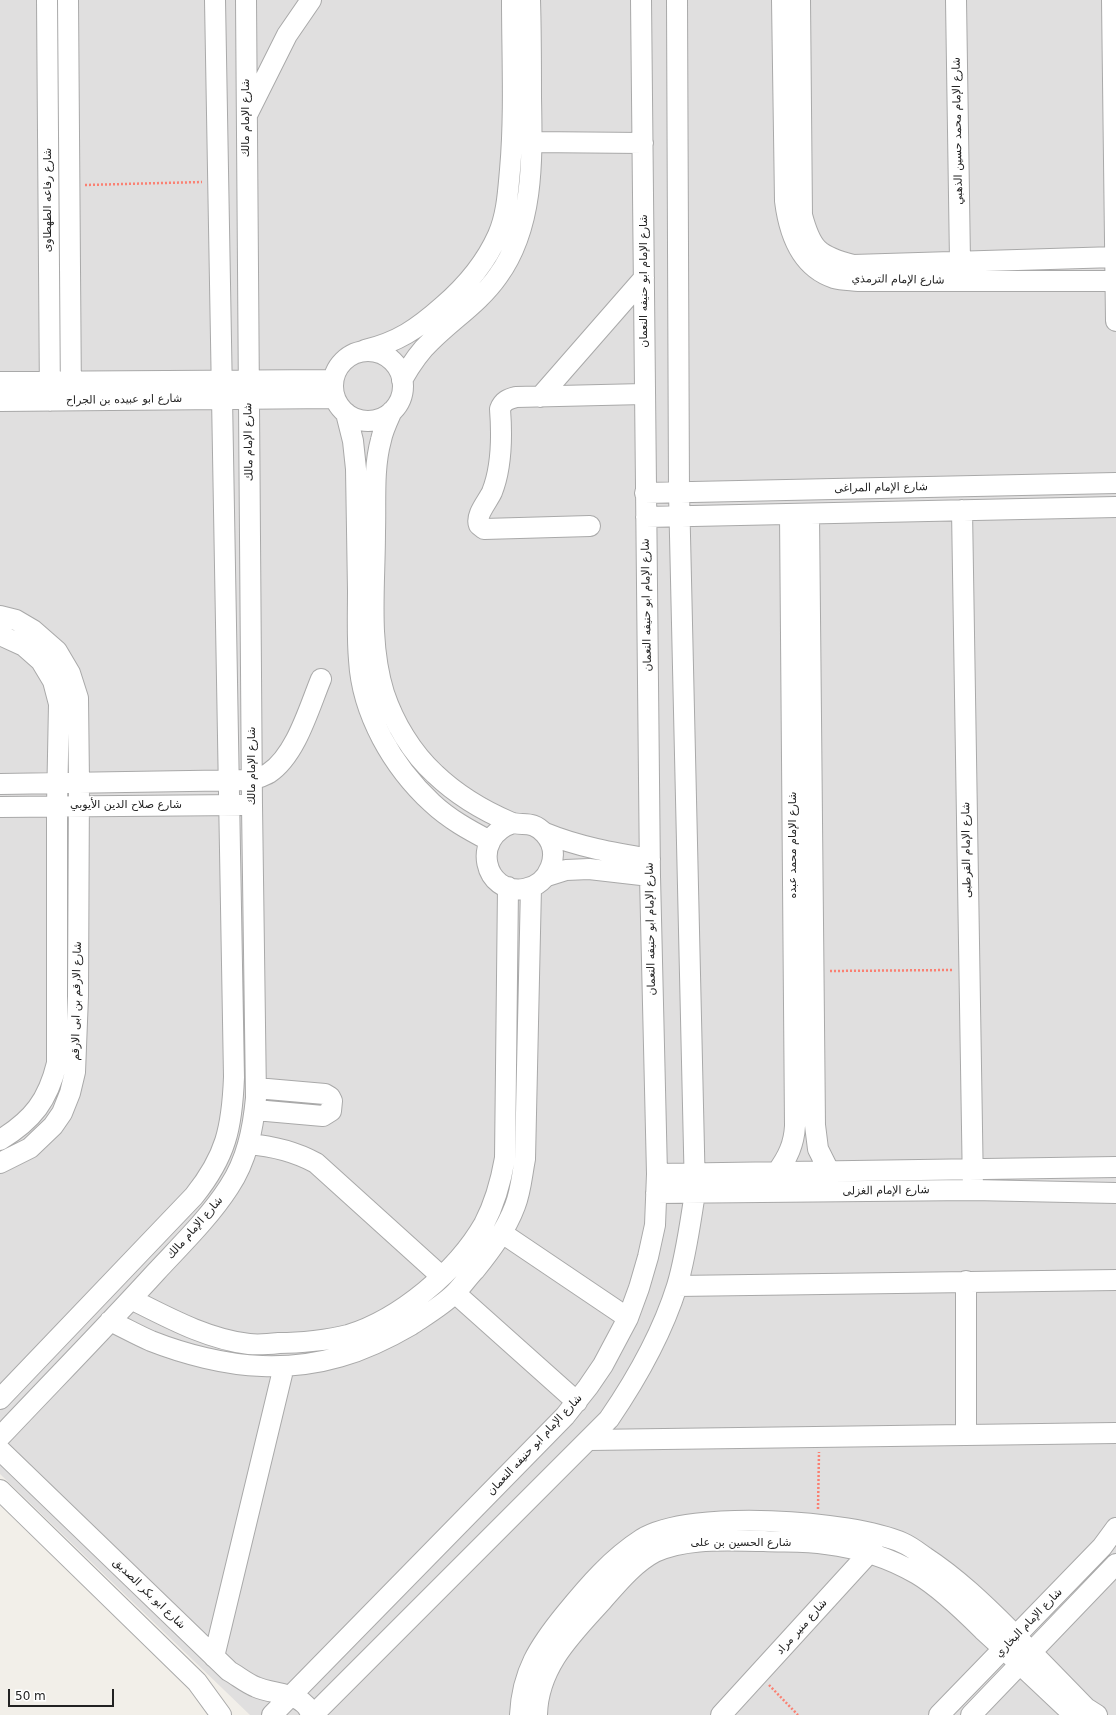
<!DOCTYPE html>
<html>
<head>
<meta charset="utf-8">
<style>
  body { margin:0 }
  #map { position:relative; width:1116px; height:1715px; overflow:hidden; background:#f2efe9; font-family:"DejaVu Sans",sans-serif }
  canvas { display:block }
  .scale { position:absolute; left:8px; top:1689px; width:106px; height:18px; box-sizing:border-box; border:2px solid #222; border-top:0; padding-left:5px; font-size:12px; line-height:14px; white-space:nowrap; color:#222; -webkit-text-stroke:3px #fff; paint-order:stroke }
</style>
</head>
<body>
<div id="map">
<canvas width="1116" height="1715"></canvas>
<div class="scale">50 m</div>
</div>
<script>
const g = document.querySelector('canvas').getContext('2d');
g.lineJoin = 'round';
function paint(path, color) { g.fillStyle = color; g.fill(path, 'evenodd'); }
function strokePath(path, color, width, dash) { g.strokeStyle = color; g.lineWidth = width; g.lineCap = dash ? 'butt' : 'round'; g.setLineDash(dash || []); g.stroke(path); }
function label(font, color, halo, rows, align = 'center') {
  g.font = font + ' "DejaVu Sans",Vazirmatn,sans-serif'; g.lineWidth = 3; g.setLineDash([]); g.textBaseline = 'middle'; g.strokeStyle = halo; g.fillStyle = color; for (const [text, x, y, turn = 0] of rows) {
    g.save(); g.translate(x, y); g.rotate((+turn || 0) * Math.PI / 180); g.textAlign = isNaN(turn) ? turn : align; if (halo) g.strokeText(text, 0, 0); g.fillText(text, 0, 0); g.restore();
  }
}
const residential = new Path2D(`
  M0 0H1116V1715H250L0 1474Z`);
const path = new Path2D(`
  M85 185 202 182
  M830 971 953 970
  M818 1509 819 1452
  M769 1685 798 1715`);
const minor = new Path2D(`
  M47 0 50 401
  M68 0 71 400
  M782 0 785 201C789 233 801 267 834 278 842 280 851 280 859 281H1116
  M800 0 802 215C811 249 818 256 853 265L1116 257
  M956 0 960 261
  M1112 0 1116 321
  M248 113 287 35 311 0
  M531 142 643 143
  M365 350C398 342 417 329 443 306 465 287 486 262 498 235 507 214 508 192 510 170 515 113 512 56 512 0
  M333 386a35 35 0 1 1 70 0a35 35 0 1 1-70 0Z
  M402 380C410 366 419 352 431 341 453 319 480 302 498 276 535 225 532 156 531 97 531 65 531 32 530 0
  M0 382 333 380
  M540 397 644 278
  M0 401 334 398
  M392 411C388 420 383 430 381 440 373 469 376 502 375 532 375 585 368 642 384 693 394 723 412 753 435 774 457 795 482 810 510 822 522 827 532 819 545 834 562 853 550 885 524 889 484 895 470 837 513 823
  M346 413 353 441 356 469C357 510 357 550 358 591 358 614 357 637 359 660 362 714 393 767 432 803 449 819 469 830 490 841
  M645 493 1116 483
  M962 510 973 1190
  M809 514 815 1125 818 1149 829 1171
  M646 517 1116 507
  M590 526 484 529 479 525C475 515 488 501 492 492 502 467 502 435 500 409 503 401 508 399 516 397L644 394
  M0 616 16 620 33 630 57 651 70 673 78 698 79 782 78 996 75 1072 70 1093 62 1113 53 1126 30 1148 0 1163
  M0 635 24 646 41 661 53 681 59 704 57 806V1063C48 1100 33 1120 0 1140
  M0 784 252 780C257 778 264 776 269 773 296 755 309 708 321 679
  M0 807 242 805
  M545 833C579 847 614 853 650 859
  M547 876 566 870 589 869 650 876
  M255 1110 323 1116 331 1111 332 1101 330 1097 325 1094 256 1088
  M248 1144C273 1146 294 1151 316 1163L441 1276
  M777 1172C788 1157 794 1144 795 1126L790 514
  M657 1174 1116 1167
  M656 1193 973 1190 1116 1193
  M502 1233 628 1318
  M966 1281V1435
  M677 1286 1116 1280
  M455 1293 577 1402
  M131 1299C169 1318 207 1339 249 1344 259 1345 270 1344 279 1343 299 1343 330 1340 348 1335 400 1319 457 1271 484 1224 495 1203 501 1181 505 1158L508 887
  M110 1321C123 1327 137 1335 151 1341 184 1354 226 1365 262 1366 319 1368 363 1353 411 1325 426 1315 443 1305 455 1293 462 1286 468 1277 475 1270 491 1250 506 1230 515 1206 521 1191 522 1174 525 1159L531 887
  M0 1399 194 1196C226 1156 232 1128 234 1077L215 0
  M0 1437C52 1382 105 1328 156 1272 181 1245 209 1218 229 1187 247 1160 253 1129 256 1098L252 805 246 0
  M589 1440 1116 1433
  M0 1450 229 1671C238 1676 246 1683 256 1687 274 1695 305 1692 311 1715
  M0 1490 197 1682 221 1715
  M214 1657 284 1366
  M272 1715 565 1416 588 1387 603 1365 628 1318 639 1288 648 1257 655 1225 657 1174 650 876 641 0
  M313 1715 609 1419C637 1378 662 1334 677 1286 686 1256 690 1224 695 1193L679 492 677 0
  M520 1715C522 1672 539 1646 566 1613 588 1586 611 1559 642 1539 691 1509 850 1520 903 1543 910 1546 918 1552 925 1557 957 1578 984 1604 1011 1631 1036 1657 1061 1682 1086 1708L1097 1715
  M537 1715C538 1667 571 1635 602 1601 617 1584 634 1563 655 1552 688 1537 729 1541 764 1541 784 1542 806 1541 826 1544 858 1548 890 1558 917 1574 939 1587 965 1612 983 1630 1014 1658 1044 1687 1074 1715
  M721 1715 869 1553 873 1543
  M939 1715 1102 1547 1116 1528
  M971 1715 1116 1564`);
const streetNames = [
  ["شارع الإمام مالك",246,118,-90],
  ["شارع الإمام محمد حسين الذهبي",958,131,-91],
  ["شارع رفاعه الطهطاوى",48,200,-90],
  ["شارع الإمام الترمذي",898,280,1],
  ["شارع الإمام ابو حنيفه النعمان",644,281,-90],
  ["شارع ابو عبيده بن الجراح",124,400,-1],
  ["شارع الإمام مالك",249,442,-91],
  ["شارع الإمام المراغى",881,488,-1],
  ["شارع الإمام ابو حنيفه النعمان",647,605,-91],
  ["شارع الإمام مالك",252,766,-90],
  ["شارع صلاح الدين الأيوبي",126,805],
  ["شارع الإمام محمد عبده",793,845,-90],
  ["شارع الإمام القرطبى",967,850,-91],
  ["شارع الإمام ابو حنيفه النعمان",651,929,-91],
  ["شارع الارقم بن ابى الارقم",77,1001,-89],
  ["شارع الإمام الغزلى",886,1191,-1],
  ["شارع الإمام مالك",195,1228,-49],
  ["شارع الإمام ابو حنيفه النعمان",535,1445,-47],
  ["شارع الحسين بن على",741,1543],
  ["شارع ابو بكر الصديق",149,1594,44],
  ["شارع الإمام البخاري",1029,1623,-46],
  ["شارع منير مراد",802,1627,-48]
];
paint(residential, '#e0dfdf');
strokePath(minor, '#a9a9a9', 22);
strokePath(path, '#fa8072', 2.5, [2, 2]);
strokePath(minor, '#fff', 20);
label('11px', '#222', '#fff', streetNames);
</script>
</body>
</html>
